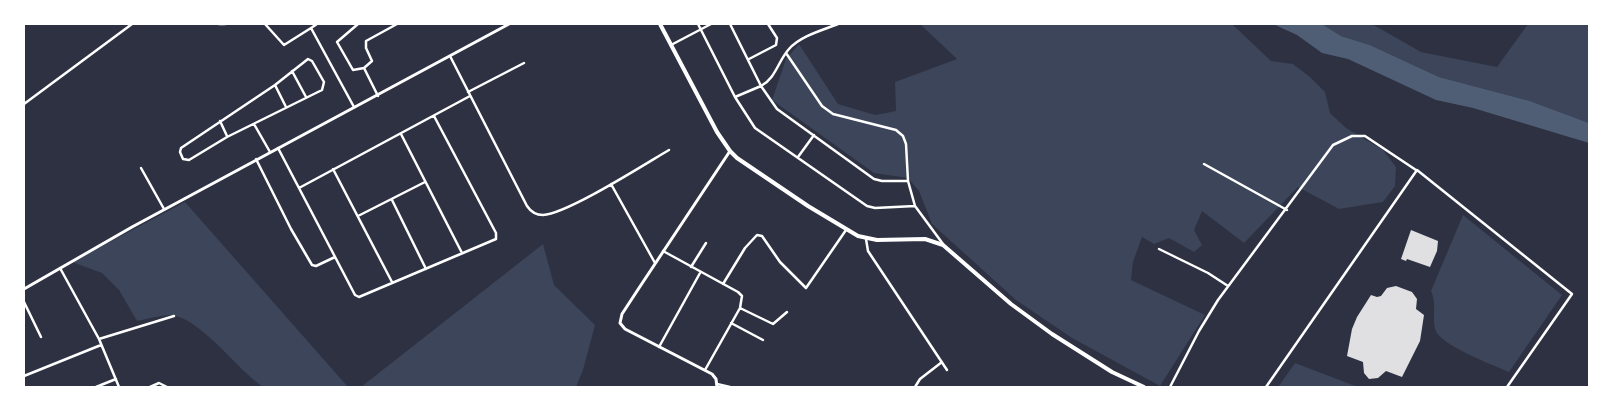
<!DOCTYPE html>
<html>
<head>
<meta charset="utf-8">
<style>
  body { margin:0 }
  #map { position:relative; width:1613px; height:411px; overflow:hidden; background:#2d3142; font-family:"Asap Condensed",sans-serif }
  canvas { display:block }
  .frame { position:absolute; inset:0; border:25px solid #fff; pointer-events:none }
</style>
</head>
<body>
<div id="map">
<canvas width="1613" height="411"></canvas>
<div class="frame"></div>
</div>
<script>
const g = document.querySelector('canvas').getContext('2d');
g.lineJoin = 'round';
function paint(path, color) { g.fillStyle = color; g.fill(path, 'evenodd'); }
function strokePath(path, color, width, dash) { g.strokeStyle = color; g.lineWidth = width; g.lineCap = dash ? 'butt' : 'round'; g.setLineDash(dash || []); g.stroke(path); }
const green = new Path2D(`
  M920 24H1232L1271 61 1293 64 1310 77 1325 92 1330 113 1346 128 1383 150 1396 167 1395 186 1383 202 1339 209 1298 187 1244 243 1202 211 1194 230 1202 245 1194 252 1169 238 1154 244 1142 237 1133 262 1131 280 1205 315 1160 386 1072 338 1016 300 932 224 919 191 908 178 874 173 772 100 786 59 799 44 838 104 875 115 896 111 895 82 957 59Z
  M1322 24H1372L1421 52 1497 67 1528 24H1589V123L1530 101 1439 77 1370 45 1341 36Z
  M185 202 348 387H263C237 369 205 324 176 316 166 313 148 319 137 321L119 290 102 273 72 262Z
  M1463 215 1562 295 1509 372C1493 365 1439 345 1435 329 1432 316 1437 304 1431 291Z
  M543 244 554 285 595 325 583 370 576 387H361Z
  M1295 363 1358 387H1278Z`);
const water = new Path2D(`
  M1273 24H1322L1341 36 1370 45 1439 77 1530 101 1589 123V143L1473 108 1436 100 1348 59 1322 53 1297 35Z`);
const building = new Path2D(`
  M1411 230 1438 241 1437 251 1430 267 1407 259 1406 261 1401 259Z
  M1396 286 1412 292 1417 299 1416 309 1424 315 1420 341 1402 377 1386 371 1378 378 1369 379 1364 373 1363 362 1347 356 1352 329 1357 317 1371 295 1377 297 1381 296 1387 288Z`);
const minor = new Path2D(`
  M219 24H225
  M265 24 284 45 311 28 354 107
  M358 24 337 42 353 70 364 68 372 61 366 48V41L397 24
  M698 24 735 97 755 128 867 206 875 208 915 206
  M730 24 761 86 735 97
  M838 24C823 30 800 36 789 49 778 61 776 78 761 86L777 109 874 179 882 181H908
  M311 28 317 24
  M671 45 711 24
  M786 53 822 106 833 114 896 130 903 136 906 144 908 181 915 206 943 244
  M450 56 527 206C531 212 536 215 543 215 567 214 645 164 669 150
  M308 59 312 61 324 82 322 90 227 137 189 160 183 159 180 152 181 148 275 85Z
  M749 59 776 45 777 38 768 24
  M364 68 378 96
  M292 71 306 97
  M275 85 286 107
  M468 92 524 63
  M24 104 132 24
  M220 121 227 136
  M254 124 270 152
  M401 134 462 253
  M278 148 355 295 359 297 496 239V233L434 116
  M798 157 814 135
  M256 159 291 229 312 265 316 266 335 257
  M1204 164 1287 210
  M141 168 164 209
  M333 169 392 282
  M611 184 655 263
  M299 188 470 96
  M392 200 426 269
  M358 216 425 182
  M866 239 868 251 947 370
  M1159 249 1208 273 1228 286
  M663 251 738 292 742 296 740 308 705 370
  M691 267 706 243
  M60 268 99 339 119 387
  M723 284 745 248 757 235 762 236 780 262 806 288 846 230
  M24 302 41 337
  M740 308 773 324 787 312
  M731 323 763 340
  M99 339 174 316
  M659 347 700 273
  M24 376 101 345
  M717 384 730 387
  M96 387 116 379
  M150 387 159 383 167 387
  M915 387 920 379 942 362
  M1170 387 1199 331 1218 300 1333 145 1352 136H1365L1416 170
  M1266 387 1417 170 1572 294 1507 387`);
const tertiary = new Path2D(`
  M24 289 132 227 509 24
  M717 387 716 379 712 374 625 329 620 323 622 314 639 288 730 151`);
const secondary = new Path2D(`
  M660 24 717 132 730 151 737 158 808 206 858 236 877 240 925 239 943 245 1011 304 1052 334 1112 372 1144 387`);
paint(green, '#3c4559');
paint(water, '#4f5d75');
paint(building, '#e0e0e3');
strokePath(minor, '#fff', 2.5);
strokePath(tertiary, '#fff', 3);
strokePath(secondary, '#fff', 4);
</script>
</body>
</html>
